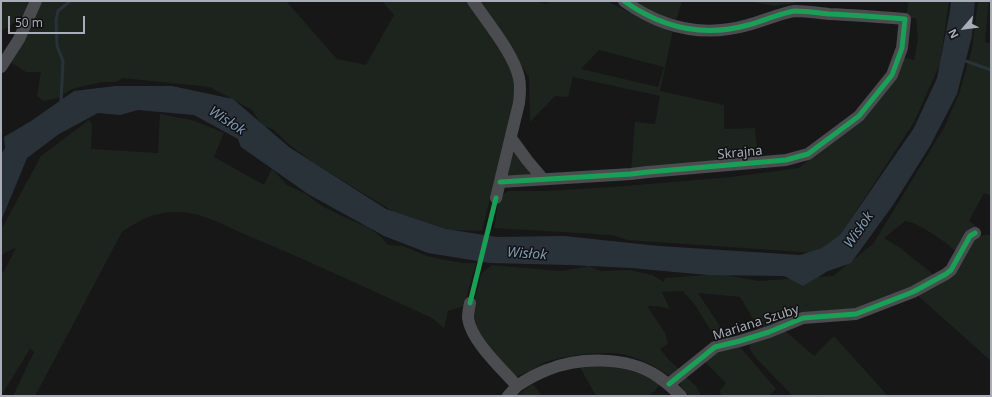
<!DOCTYPE html>
<html>
<head>
<meta charset="utf-8">
<style>
  body { margin:0 }
  #map { position:relative; width:992px; height:397px; overflow:hidden; background:#171717; font-family:"Noto Sans",sans-serif }
  canvas { display:block }
  .frame { position:absolute; inset:0; border:2px solid #a8adb8; pointer-events:none }
  .north { position:absolute; left:944px; top:8px; width:40px; height:40px; -webkit-text-stroke:3px #111113; paint-order:stroke; rotate:242deg; font-size:11px; font-weight:700; line-height:16px; text-align:center; color:#a8adb8 }
  .north::after { content:''; display:block; margin:auto; width:14px; height:18px; background:#a8adb8; clip-path:polygon(50% 0,100% 100%,50% 72%,0 100%) }
  .scale { position:absolute; left:8px; top:16px; width:77px; height:18px; box-sizing:border-box; border:2px solid #a8adb8; border-top:0; padding-left:5px; font-size:12px; line-height:14px; white-space:nowrap; color:#a8adb8; -webkit-text-stroke:3px #111113; paint-order:stroke }
</style>
</head>
<body>
<div id="map">
<canvas width="992" height="397"></canvas>
<div class="frame"></div>
<div class="north">N</div>
<div class="scale">50 m</div>
</div>
<script>
const g = document.querySelector('canvas').getContext('2d');
g.lineJoin = 'round';
function paint(path, color) { g.fillStyle = color; g.fill(path, 'evenodd'); }
function strokePath(path, color, width, dash) { g.strokeStyle = color; g.lineWidth = width; g.lineCap = dash ? 'butt' : 'round'; g.setLineDash(dash || []); g.stroke(path); }
function label(font, color, halo, rows, align = 'center') {
  g.font = font + ' "Noto Sans",sans-serif'; g.lineWidth = 3; g.setLineDash([]); g.textBaseline = 'middle'; g.strokeStyle = halo; g.fillStyle = color; for (const [text, x, y, turn = 0] of rows) {
    g.save(); g.translate(x, y); g.rotate((+turn || 0) * Math.PI / 180); g.textAlign = isNaN(turn) ? turn : align; if (halo) g.strokeText(text, 0, 0); g.fillText(text, 0, 0); g.restore();
  }
}
const green = new Path2D(`
  M1 1H33C28 14 13 24 1 31Z
  M41 1H286L337 59 366 65 394 15 382 1H469L501 51 517 82 500 165 495 178 482 231 450 230 394 212 314 163 287 143 274 130 262 125 252 110 210 87 123 78 115 82H102L72 89 58 98 44 101 37 96 41 72H26L7 60Z
  M478 1H536L546 4 551 1H607L630 13 631 12 673 30 660 91 724 105V129L755 128 758 159 631 172 635 122 655 124 660 96 573 77 568 97 555 96 530 122 529 77ZM599 50 664 67 658 87 581 69Z
  M631 1H682L675 23Z
  M748 1H796L795 3 775 6Z
  M909 1H949L940 64 914 122 836 242 815 253 627 240 612 235 494 228 499 197 508 191H548L626 186 731 177 799 168 860 118 902 57 914 60 918 39 916 18 905 19Z
  M978 1H989L985 42 991 44V196L984 193 969 221 980 229 968 236 959 250H954C945 241 917 222 905 221L884 238 900 248 938 278 858 311 761 332 740 297 698 293 729 340 718 342 695 305 683 291 662 292 670 309 658 306H647L665 333 668 344 660 349 669 360 681 371 670 376C659 368 639 358 626 355 605 350 566 355 546 362 537 366 522 377 513 377L477 332 474 316V302L481 274 492 265 560 271 589 266 601 271 630 270 652 275 664 282 665 278 721 274 758 281 833 276 873 244 944 128 959 94 972 49Z
  M160 114 195 121 224 133 214 157 264 185 272 169 287 185 306 194 322 206 344 217 369 228 380 236 388 245 403 246 427 256 440 259 463 263H476L464 306 448 311 444 328 432 318C371 290 311 262 249 236 227 227 203 212 178 212 157 211 138 220 122 232L35 396H13L34 352 25 343 30 349 1 396V273H3L16 248 6 252 1 256V230L41 156 89 120 92 125 91 151 92 149 158 153Z
  M512 149 534 175 507 178Z
  M989 235 991 236V361L915 293 940 280 975 236Z
  M783 329 814 356 834 336 888 396H824L821 394 819 396H793L756 358 750 349 749 343Z
  M739 346 776 389 769 396H723L719 392 726 383 702 359 709 354Z
  M604 366C627 369 639 372 659 383 658 389 652 394 647 396 640 397 606 396 596 396L580 367Z
  M685 376 696 386 701 396H690L680 386 682 378Z
  M533 384 542 396H516Z`);
const water = new Path2D(`
  M951 1H975L972 36 957 94 930 146 893 205 851 263 828 271 803 286 784 276 708 275 631 268 570 265 490 263 428 253 384 236 308 194 241 147 238 139 194 115 138 110 120 115 98 113 59 134 27 158 1 221V154L5 148 4 137 31 121 74 91 115 86H172L233 99 289 147 386 209 446 229 497 237 564 236 659 246 800 255 822 248 840 235 914 128 937 78 950 11Z`);
const stream = new Path2D(`
  M963 60 991 70
  M61 102 63 61 57 46 56 20 58 11 70 1`);
const street = new Path2D(`
  M473 1C487 22 514 54 519 78 521 87 520 95 519 103L496 198
  M1 67 19 39 36 1
  M511 138 527 160 543 179
  M500 182 631 174 648 172 786 160 808 154 859 116 892 75 902 48 905 19C880 17 854 15 829 14 818 13 806 11 795 11 784 12 760 22 748 25 702 38 662 28 624 1
  M470 303C469 308 468 313 468 318 471 341 502 369 517 386 526 380 536 374 547 370 579 357 627 356 657 376 666 382 673 388 681 396
  M669 384 715 347 740 341 769 332 803 318 856 314 913 292 946 274 951 270 970 236 975 233
  M508 396 517 386`);
const cycleway = new Path2D(`
  M500 182 631 174 648 172 786 160 808 154 859 116 892 75 902 48 905 19C880 17 854 15 829 14 818 13 806 11 795 11 784 12 760 22 748 25 702 38 662 28 624 1
  M470 303 496 198
  M669 384 715 347 740 341 769 332 803 318 856 314 913 292 946 274 951 270 970 236 975 233`);
const streetNames = [
  ["Skrajna",740,153,-5],
  ["Mariana Szuby",756,323,-18]
];
const waterNames = [
  ["Wisłok",227,121,33],
  ["Wisłok",859,230,-55],
  ["Wisłok",527,254,4]
];
paint(green, '#1d241e');
paint(water, '#2a3239');
strokePath(stream, '#2a3239', 3);
strokePath(street, '#4b4c50', 12);
strokePath(cycleway, '#1a9f57', 5);
label('13px', '#a8adb8', '#111113', streetNames);
label('italic 14px', '#7f9bb3', '#111113', waterNames);
</script>
</body>
</html>
